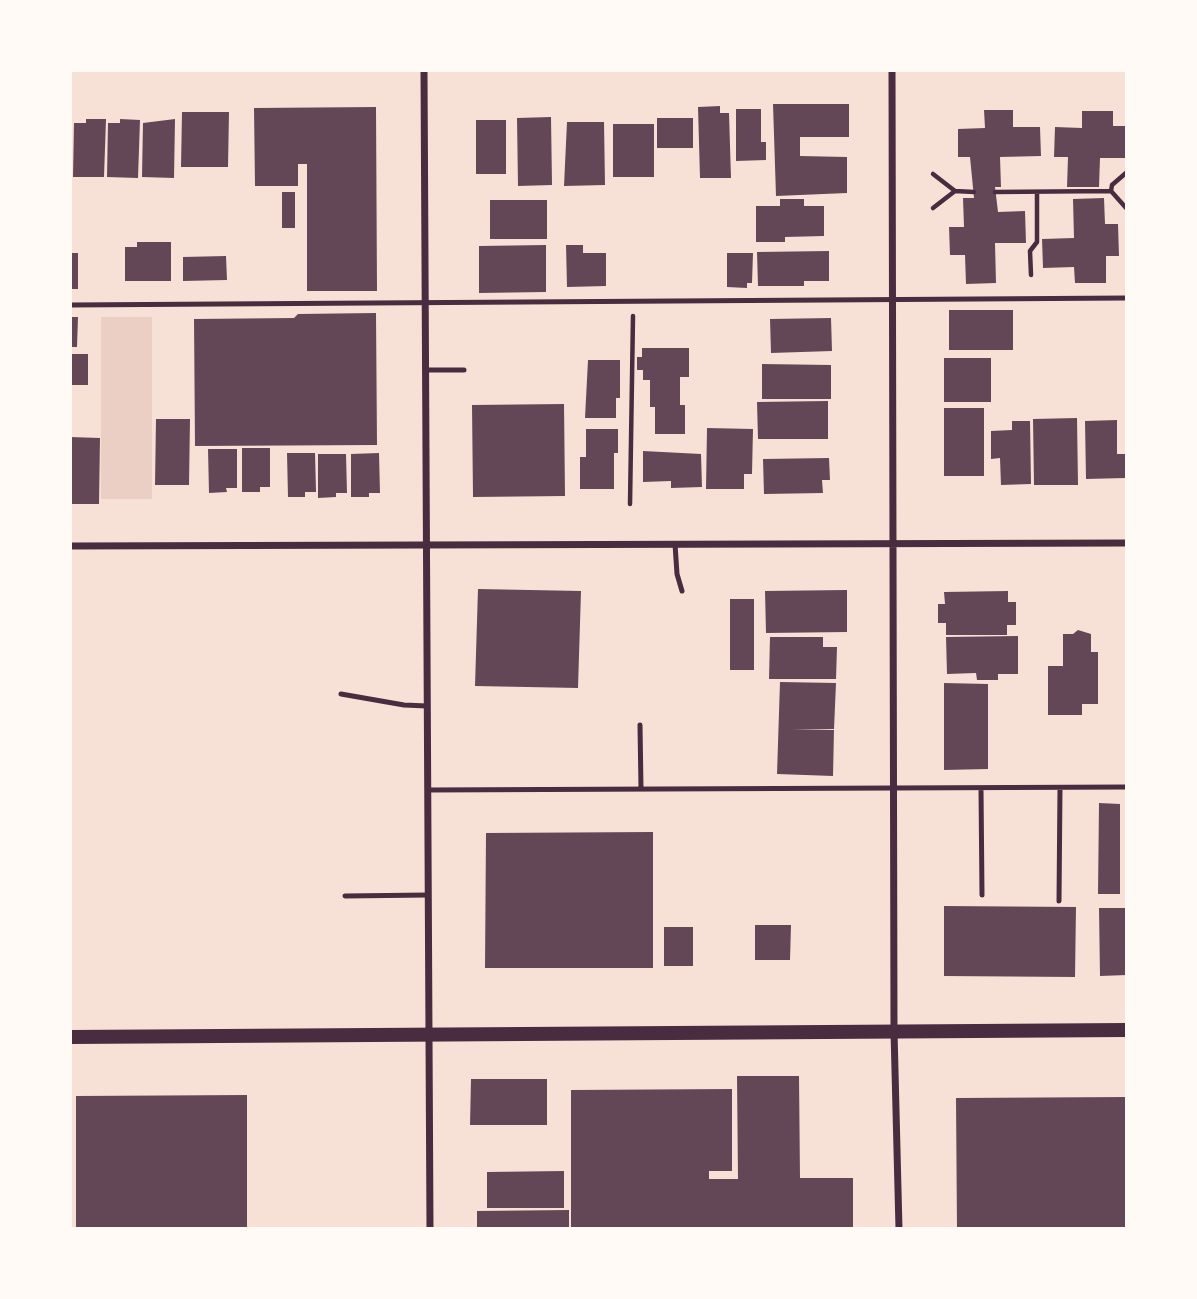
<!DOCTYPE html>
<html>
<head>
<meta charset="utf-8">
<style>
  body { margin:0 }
  #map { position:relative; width:1197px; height:1299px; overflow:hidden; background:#f7e1d7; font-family:Jost,sans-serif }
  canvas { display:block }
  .frame { position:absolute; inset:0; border:72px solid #fffaf5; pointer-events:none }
</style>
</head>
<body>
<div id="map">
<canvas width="1197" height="1299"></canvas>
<div class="frame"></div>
</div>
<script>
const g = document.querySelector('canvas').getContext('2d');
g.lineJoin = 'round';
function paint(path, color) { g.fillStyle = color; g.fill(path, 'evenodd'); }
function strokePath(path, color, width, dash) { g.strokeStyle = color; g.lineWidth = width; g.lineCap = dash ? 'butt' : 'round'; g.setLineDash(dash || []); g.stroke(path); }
const green = new Path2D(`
  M101 317H152V499H101Z`);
const building = new Path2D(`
  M773 104H849V137H800V156L847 157V193L776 196Z
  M720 106V113H729L731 178H700L698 107Z
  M376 107 377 291H307V164H298V186H255L254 108Z
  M736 109H761V142H766V160L736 161Z
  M984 110H1013V127H1040L1041 156 1000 157 1001 187H995L998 212 1025 211 1026 243H995L996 283 966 284 965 255H950L949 227H964L963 198H974L970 157H958V129L985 128Z
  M1082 111H1113V126H1127V158H1100L1099 187H1067L1068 157H1054L1055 127 1082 128Z
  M182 112H229L228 167H181Z
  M551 117 552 185 518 186 517 118Z
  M657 118H693V148H657Z
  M86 119H106L104 177H73L74 123H86Z
  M120 119 140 120 138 178 107 177 108 123H120Z
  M175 119 174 178 142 177 143 123Z
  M476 120H506V174H476Z
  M567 122H604L605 185 564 186Z
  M613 124H654V177H613Z
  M282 192H295V228H282Z
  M1104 198 1105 224H1118L1119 256H1106V283H1075L1074 267 1043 268 1042 239 1074 238 1073 199Z
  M780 199H804V206H824V236L785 237V242H756V206H780Z
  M490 200H547V239H490Z
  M137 242H171V281H125V247H137Z
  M546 245V292L479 293V246Z
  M566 245H583V253H606V286L567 287Z
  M829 251V281H804V286H758L757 252Z
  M70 253H78V289H70Z
  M727 253H753L752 283H747V288L727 287Z
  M226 256 227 280 183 281V257Z
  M949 310H1013V350H949Z
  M376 313 377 445 195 446 194 319 294 318 298 314Z
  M70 317H78L77 347H70Z
  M831 318 832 351 771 353 770 319Z
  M642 348H689V377H680V405H685V434H655V407H650V380H643V370H637V357H642Z
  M70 354H88V385H70Z
  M944 358H991V402H944Z
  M588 360H620V398H616V418H585Z
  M762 364 831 365V399H762Z
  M828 401V439H758L757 402Z
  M564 404 565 496 473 497 472 405Z
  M944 408H984V476H944Z
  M1077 418 1078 485H1034L1033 419Z
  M156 419H190L189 485H155Z
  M1117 420V454H1125V478L1086 479 1085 421Z
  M1012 421H1030L1031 484 1001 485 1000 458 991 459V431L1012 430Z
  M707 428 753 429 752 474H744V489H706Z
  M586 429H618V453H614V489H580V457H586Z
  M70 437 100 438 99 504H70Z
  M242 448H270V487H260V492H242Z
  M208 449H237V488H226L227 492 209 493Z
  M643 451 701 454 702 487 671 488V481L643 482Z
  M287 453H315L316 492H305V497H288Z
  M379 453 380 493H369V497H351V454Z
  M318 454H346L347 493H336V497L318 498Z
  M829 458 830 480H822L823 493 764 494 763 459Z
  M478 589 581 591 578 688 475 686Z
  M847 590V632L766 633 765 591Z
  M1008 591V602H1016V625H1007V635H946V623H938V604H945L944 592Z
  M730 599H754V670H730Z
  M1078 630 1091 634V652H1098V704H1082V715H1048V666H1063V634H1073Z
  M1018 636V674H998V680H977L976 673 947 674 946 637Z
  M770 637H823V647H837L836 679H769Z
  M780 682 836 683 834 729H792L834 730 833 776 777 774Z
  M944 683 988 684V769L944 770Z
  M1099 803 1120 804V894H1098Z
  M653 832V968H485L486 833Z
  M944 906 1076 907 1075 977 944 976Z
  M1099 908H1127V975L1100 976Z
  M755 925H791L790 960H755Z
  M664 927H693V966H664Z
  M737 1076H799L800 1178H853V1229H571V1090L732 1089V1171H709V1179H738Z
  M471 1079H547V1125H470Z
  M247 1095V1229H76V1096Z
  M1127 1097V1229H957L956 1098Z
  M564 1171V1208H487V1172Z
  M569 1210V1229H477V1211Z`);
const path = new Path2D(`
  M933 174 955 191 974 192
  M1111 191 1112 185 1127 172
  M995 192 1111 191 1127 209
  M933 208 955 191
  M1031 275 1030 251 1037 242V192
  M630 504 633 316`);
const service = new Path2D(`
  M70 305 1127 298
  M425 370H464
  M675 544 677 574 682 591
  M341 694 404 705 427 706
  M640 725 641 789
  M981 788 982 895
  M428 790 1127 787
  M345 896 428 895
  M1059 901 1060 788`);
const minor = new Path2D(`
  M424 70 430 1229
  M892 70 894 1031 899 1229
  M70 546 1127 543`);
const secondary = new Path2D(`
  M70 1037 1127 1030`);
paint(green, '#ebcfc5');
paint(building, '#644757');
strokePath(path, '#4a2c40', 4.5);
strokePath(service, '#4a2c40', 5);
strokePath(minor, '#4a2c40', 7);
strokePath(secondary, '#4a2c40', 14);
</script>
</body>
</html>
